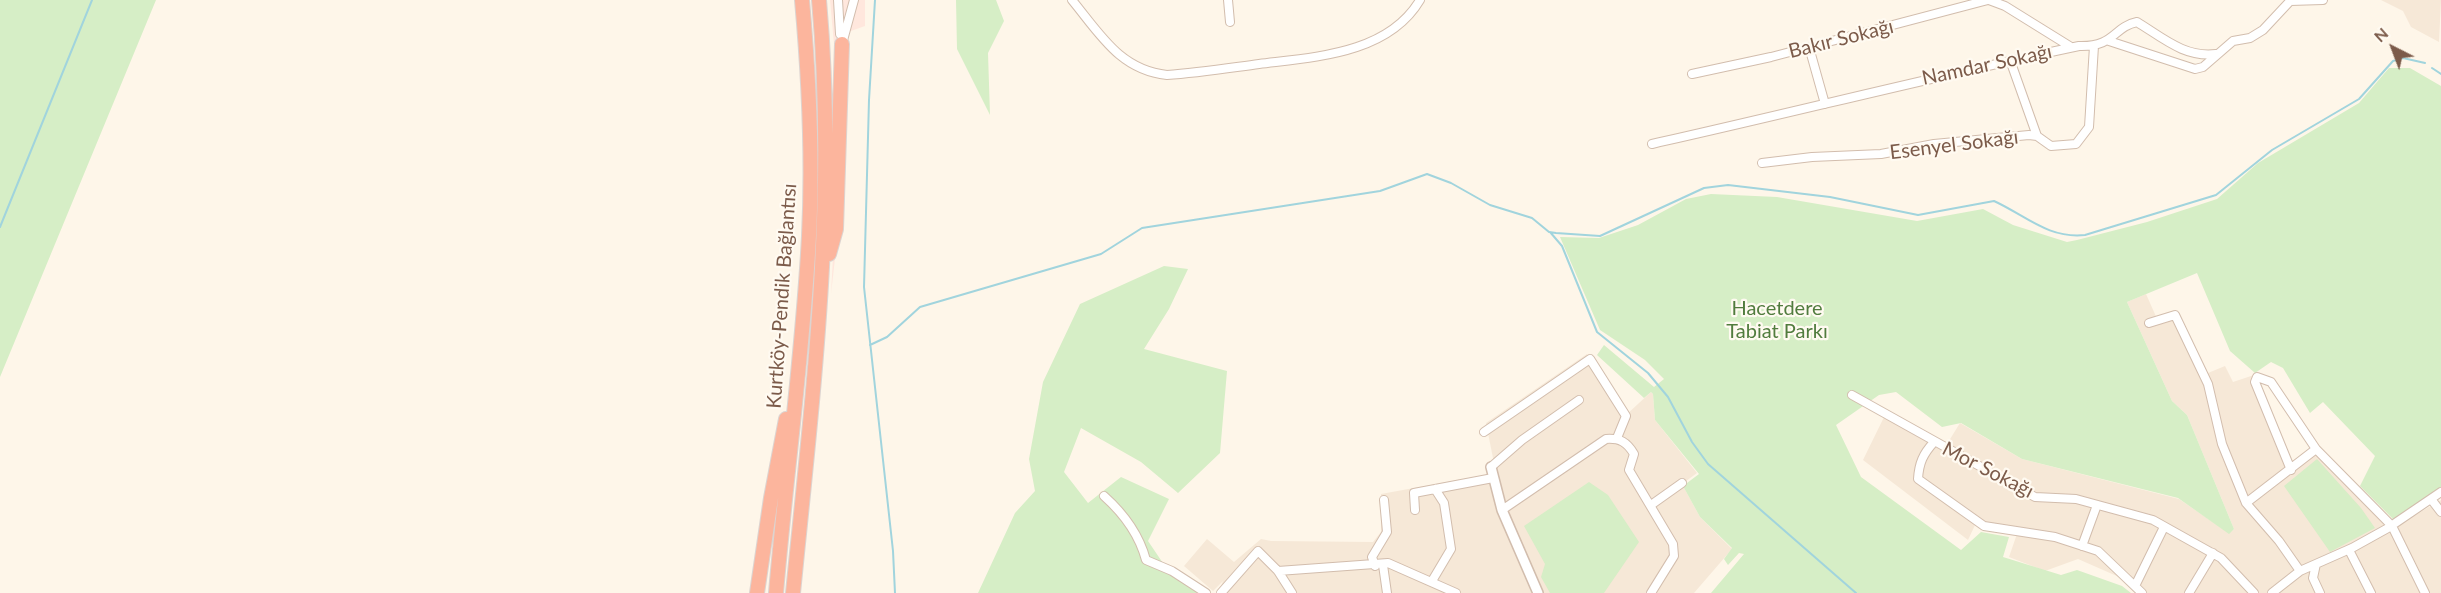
<!DOCTYPE html>
<html>
<head>
<meta charset="utf-8">
<style>
  body { margin:0 }
  #map { position:relative; width:2441px; height:593px; overflow:hidden; background:#fef6e9; font-family:Lato,sans-serif }
  canvas { display:block }
  .north { position:absolute; left:2363px; top:18px; width:60px; height:60px; -webkit-text-stroke:4px #fffaf1; paint-order:stroke; rotate:318deg; font-size:16px; font-weight:700; line-height:24px; text-align:center; color:#7c5b4a }
  .north::after { content:''; display:block; margin:auto; width:21px; height:27px; background:#7c5b4a; clip-path:polygon(50% 0,100% 100%,50% 72%,0 100%) }
</style>
</head>
<body>
<div id="map">
<canvas width="2441" height="593"></canvas>
<div class="north">N</div>
</div>
<script>
const g = document.querySelector('canvas').getContext('2d');
g.lineJoin = 'round';
function paint(path, color) { g.fillStyle = color; g.fill(path, 'evenodd'); }
function strokePath(path, color, width, dash) { g.strokeStyle = color; g.lineWidth = width; g.lineCap = dash ? 'butt' : 'round'; g.setLineDash(dash || []); g.stroke(path); }
function label(font, color, halo, rows, align = 'center') {
  g.font = font + ' Lato,sans-serif'; g.lineWidth = 4.5; g.setLineDash([]); g.textBaseline = 'middle'; g.strokeStyle = halo; g.fillStyle = color; for (const [text, x, y, turn = 0] of rows) {
    g.save(); g.translate(x, y); g.rotate((+turn || 0) * Math.PI / 180); g.textAlign = isNaN(turn) ? turn : align; if (halo) g.strokeText(text, 0, 0); g.fillText(text, 0, 0); g.restore();
  }
}
const residential = new Path2D(`
  M2381 0H2441L2439 42 2411 27 2403 11Z
  M2146 294 2158 321 2176 315 2208 373 2225 366 2233 382 2254 375 2291 472 2318 449 2395 527 2441 500V593H2143L2135 584 2078 559 2045 571 2009 557 2018 531 1976 523 1968 540 1863 460 1886 413 1947 444 1960 423 2022 459 2179 499 2229 533 2234 529 2187 415 2172 401 2127 302Z
  M1587 354 1626 415 1651 392 1653 394 1655 420 1697 473 1682 484 1700 517 1732 549 1694 593H1218L1223 581 1213 591 1184 566 1207 539 1234 562 1261 539 1271 541 1373 542 1381 532V494L1496 473 1486 423Z`);
const commercial = new Path2D(`
  M830 0H865V26L848 32 838 232 831 294 835 220V55Z`);
const green = new Path2D(`
  M0 0H156L0 377Z
  M956 0H996L1004 21 988 53 990 115 957 49Z
  M2389 68H2410L2441 86V488L2395 521 2360 486 2375 456 2323 402 2310 413 2283 368 2271 362 2255 373 2230 351 2197 273 2127 302 2172 401 2187 415 2234 529 2229 534 2178 498 2022 459 1961 423 1942 427 1896 392 1879 395 1836 425 1861 477 1961 550 1981 532 2009 537 2003 557 2061 575 2077 570 2122 586 2131 593H1711L1744 554 1739 553 1728 565 1724 559 1732 548 1700 517 1683 486 1699 474 1655 420 1653 394 1651 392 1644 398 1597 355 1604 345 1654 387 1664 379 1645 360 1600 330 1560 237 1599 238 1638 225 1686 199 1711 194 1777 197 1917 221 1983 209 2013 225 2067 242 2077 240 2147 222 2217 199 2258 163 2359 103Z
  M1164 266 1188 269 1169 309 1144 349 1227 371 1220 453 1178 493 1141 462 1081 428 1064 472 1088 503 1121 477 1169 499 1148 541 1171 575 1198 593H978L1015 513 1035 491 1029 459 1043 382 1080 304Z
  M2317 459 2361 508 2375 528 2330 552 2284 486Z
  M1589 482 1608 495 1639 542 1604 593H1550L1541 577 1545 564 1524 526Z`);
const stream = new Path2D(`
  M875 0 869 100 864 287 893 551 895 593
  M2432 68 2441 74
  M0 227 92 0
  M1550 232 1562 246 1597 332 1648 373 1668 397 1692 442 1708 464 1856 593
  M870 345 887 337 920 307 1101 254 1142 228 1380 191 1427 174 1451 183 1490 205 1532 218 1549 232 1556 233 1600 236 1704 188 1728 185 1830 197 1918 215 1994 201C2025 215 2048 239 2085 235L2216 195 2272 150 2359 99 2393 61 2403 58 2425 63`);
const minor = new Path2D(`
  M838 0 840 34
  M1072 0C1100 34 1120 70 1167 75 1198 73 1229 68 1259 64 1315 57 1388 54 1420 0
  M1228 0 1230 22
  M1989 0 2005 6 2071 47
  M2290 1 2323 0
  M2109 41 2195 69 2203 67 2233 41 2250 38 2263 30 2291 0
  M842 44 854 0
  M1809 47 1825 104
  M2010 60 2037 136
  M1692 74 1771 57 1988 0
  M1652 144C1795 112 1936 76 2079 46 2115 47 2113 27 2137 22 2163 38 2185 58 2216 54
  M1762 163 1812 157 1881 154 1934 144 2029 135 2037 136 2051 146 2076 144 2089 127 2094 46
  M2149 323 2175 315 2208 384 2222 444 2246 503 2279 541 2300 571
  M1852 395 2035 497 2076 499 2153 520 2221 558 2254 593
  M1484 432 1590 359 1626 416 1617 438
  M1934 442C1923 454 1919 463 1918 479L1984 526 2055 537 2098 551 2142 593
  M1491 467 1522 440 1579 400
  M2291 470 2255 382 2257 377 2271 382 2316 449 2392 526 2425 593
  M1104 496C1123 513 1139 534 1146 560L1172 571 1206 593
  M2431 499 2441 512
  M2246 503 2316 449
  M1651 505 1682 483
  M1415 510 1414 493 1493 478
  M1502 510 1606 439C1620 438 1627 442 1634 454L1629 470 1673 544 1674 556 1651 593
  M2082 546 2097 505
  M2349 550 2371 593
  M2316 564 2313 578 2320 593
  M1383 565 1387 593
  M1375 566 1372 557 1387 532 1384 500
  M1278 571 1388 563 1456 593
  M1432 581 1451 549 1444 503 1435 489
  M2135 586 2164 527
  M1221 593 1258 551 1278 571 1292 593
  M2189 593 2213 553
  M2272 593 2300 571 2352 548 2388 528 2441 492`);
const tertiary = new Path2D(`
  M1491 467 1502 510 1538 593`);
const motorway = new Path2D(`
  M829 254 836 229 842 44
  M757 593 771 498 786 419
  M776 593C786 474 803 355 809 236 813 157 809 78 802 0
  M793 593C813 392 837 202 819 0`);
const streetNames = [
  ["Bakır Sokağı",1841,39,-14],
  ["Namdar Sokağı",1987,65,-12],
  ["Esenyel Sokağı",1954,145,-7],
  ["Kurtköy-Pendik Bağlantısı",782,296,-86],
  ["Mor Sokağı",1988,470,27]
];
const parkNames = [
  ["Hacetdere",1777,309],
  ["Tabiat Parkı",1777,332]
];
paint(residential, '#f6e8d7');
paint(commercial, '#ffe7dd');
paint(green, '#d6eec6');
strokePath(stream, '#a1d4dd', 2);
strokePath(minor, '#d2bdad', 10);
strokePath(tertiary, '#d2bdad', 12);
strokePath(motorway, '#ddd4d0', 16);
strokePath(minor, '#fff', 8);
strokePath(tertiary, '#fff', 9);
strokePath(motorway, '#fcb59d', 14);
label('20px', '#7c5b4a', '#fffaf1', streetNames);
label('20px', '#517c3e', '#fffaf1', parkNames);
</script>
</body>
</html>
